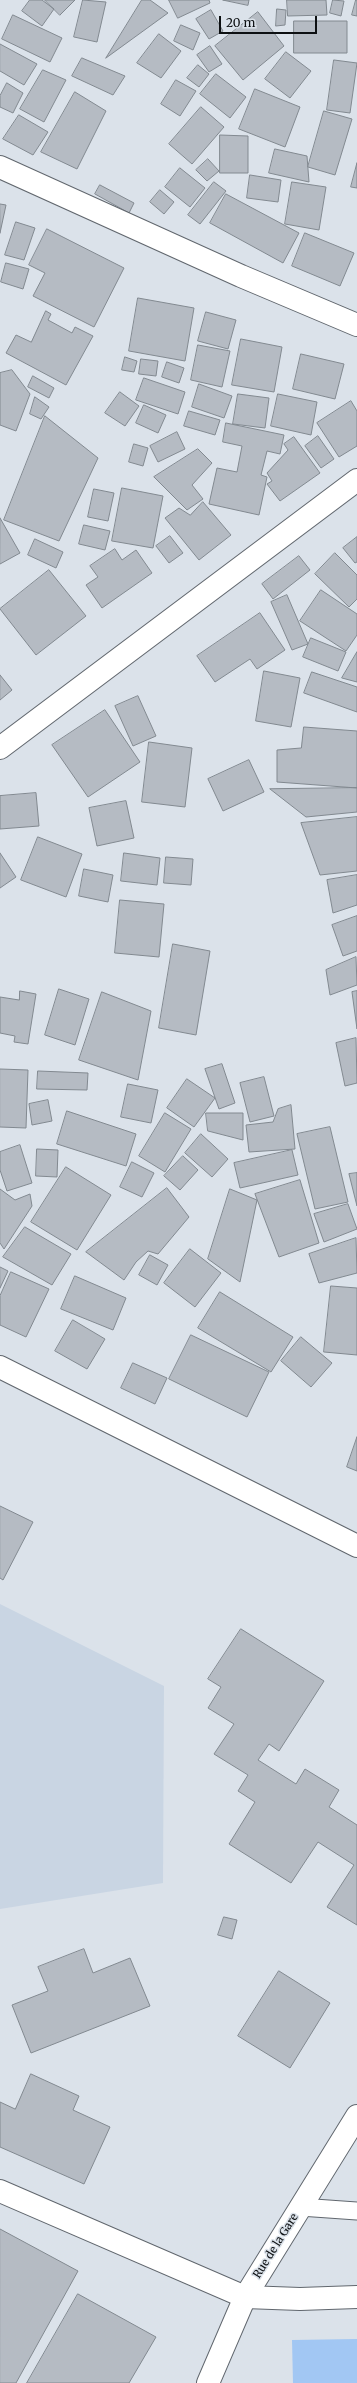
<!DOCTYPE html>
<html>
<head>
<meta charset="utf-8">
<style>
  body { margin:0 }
  #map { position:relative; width:357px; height:2383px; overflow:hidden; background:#dbe2ea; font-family:Merriweather,serif }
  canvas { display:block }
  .scale { position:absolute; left:219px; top:16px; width:98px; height:18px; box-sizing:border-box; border:2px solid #0d1012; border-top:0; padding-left:5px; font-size:12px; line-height:14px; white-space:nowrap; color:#0d1012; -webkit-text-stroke:3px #dbe2ea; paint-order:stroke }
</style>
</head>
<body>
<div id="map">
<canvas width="357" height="2383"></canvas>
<div class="scale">20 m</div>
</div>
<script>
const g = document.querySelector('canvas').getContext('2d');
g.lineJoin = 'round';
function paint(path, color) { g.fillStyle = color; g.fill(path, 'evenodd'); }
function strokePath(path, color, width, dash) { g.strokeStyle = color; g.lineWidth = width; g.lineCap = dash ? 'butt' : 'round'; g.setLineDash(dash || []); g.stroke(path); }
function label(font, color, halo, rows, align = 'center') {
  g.font = font + ' Merriweather,serif'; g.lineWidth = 3; g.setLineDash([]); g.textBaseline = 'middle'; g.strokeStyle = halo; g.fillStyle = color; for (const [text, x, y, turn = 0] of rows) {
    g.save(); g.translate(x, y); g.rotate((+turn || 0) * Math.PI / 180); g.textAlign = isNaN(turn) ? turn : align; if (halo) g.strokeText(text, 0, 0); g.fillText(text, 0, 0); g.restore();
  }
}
const built = new Path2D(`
  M0 1604 164 1686 163 1883 0 1909Z`);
const green = new Path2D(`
  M357 2339V2383H293L292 2340Z`);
const building = new Path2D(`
  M30 0H42L54 9 42 26 22 11Z
  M45 0H75L60 15Z
  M83 0 106 2 97 42 74 37Z
  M142 0H150L168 13 106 58Z
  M169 0H209L210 3 178 18Z
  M223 0H249L248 5Z
  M287 0H326L327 15 288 16Z
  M333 0 344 1 341 16 330 13Z
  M356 0H357V16L352 15Z
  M277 9 286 10 285 25 276 26Z
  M211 10 223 31 209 39 196 19Z
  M258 12 284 46 243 80 215 46Z
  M13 15 62 38 50 62 2 39Z
  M294 21H347V53H294Z
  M181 25 200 33 193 50 174 41Z
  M159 34 181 51 161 78 137 63Z
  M0 44 37 64 24 85 0 71Z
  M210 46 222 64 209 72 197 55Z
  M286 52 311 71 290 98 265 79Z
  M82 58 125 76 113 95 72 76Z
  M334 60 357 63 350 113 327 110Z
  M198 65 209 74 199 87 187 78Z
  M43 70 66 80 44 122 20 109Z
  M216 74 246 97 230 118 200 94Z
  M176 80 196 91 180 116 161 104Z
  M7 83 23 93 13 113 0 107V96Z
  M255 89 300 107 285 147 239 129Z
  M75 92 106 111 77 169 41 152Z
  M201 107 224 127 192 164 169 144Z
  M324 111 352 119 335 175 308 167Z
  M19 115 48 132 33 155 3 139Z
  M220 135 248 136V173H220Z
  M275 149 307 156 309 182 269 173Z
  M208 159 219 171 207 181 196 170Z
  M357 163V188L351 187Z
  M180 168 205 188 190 207 165 187Z
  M250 175 281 180 278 202 247 198Z
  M214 182 226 191 200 224 188 215Z
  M292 182 326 187 319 230 285 224Z
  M100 185 134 203 129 213 95 194Z
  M160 190 174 202 164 214 150 202Z
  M226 194 299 233 283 263 210 223Z
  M0 204 6 205 0 233Z
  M16 222 35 228 24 260 5 255Z
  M47 229 124 268 94 327 33 296 45 273 29 265Z
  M305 233 354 253 340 286 292 266Z
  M6 263 29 269 23 289 1 282Z
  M138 298 194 308 185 361 129 351Z
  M46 311 51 314 48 320 72 333 75 327 93 336 66 385 6 353 16 335 31 342Z
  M206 312 236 320 228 349 198 341Z
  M241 339 282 347 274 392 232 385Z
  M198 345 230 351 222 387 191 380Z
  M301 354 344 364 335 399 293 389Z
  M125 357 137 361 134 372 122 370Z
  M141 359 158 361 156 376 139 374Z
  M167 362 184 368 179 383 162 377Z
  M12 370 30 394 16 431 0 425V373Z
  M33 376 54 388 49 398 28 387Z
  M144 378 185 392 178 414 136 400Z
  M199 384 232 396 224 418 192 407Z
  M120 392 139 406 125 426 105 413Z
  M238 394 269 398 265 428 233 424Z
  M278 394 317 402 311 435 271 426Z
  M35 397 49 407 41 419 30 414Z
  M351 401 357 411V446L339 457 317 423Z
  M144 405 166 415 158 433 136 423Z
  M189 411 220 420 215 435 184 426Z
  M45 416 98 458 59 541 4 520Z
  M226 423 284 435 280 454 267 451 261 475 267 477 259 515 209 504 217 468 237 472 242 446 223 442Z
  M177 432 185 449 158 462 150 446Z
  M318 436 334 459 321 468 305 446Z
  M294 437 320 473 280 501 267 484 272 481 267 473 288 450 284 444Z
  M134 444 148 448 143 466 129 462Z
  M198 449 212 463 192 485 203 499 187 510 154 477Z
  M122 488 163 496 153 548 112 541Z
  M94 489 114 493 108 521 88 517Z
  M203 502 231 535 199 560 165 518 179 508 190 515Z
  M0 518 20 553 0 564Z
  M84 525 110 531 105 550 79 544Z
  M170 536 183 553 169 563 156 546Z
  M357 537V562L355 563 343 548Z
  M35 539 63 552 56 568 28 555Z
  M115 549 122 560 136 550 152 573 102 608 86 585 98 577 90 566Z
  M335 553 357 575V599L349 607 315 574Z
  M299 556 310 570 273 599 262 584Z
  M49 570 86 616 36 655 0 609Z
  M321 590 357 614V635L346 651 300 621Z
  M287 595 308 644 292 650 271 602Z
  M260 613 285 650 257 669 250 659 215 682 197 656Z
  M311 638 346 652 338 671 303 657Z
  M357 652V682L342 678Z
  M264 671 300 678 291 727 256 721Z
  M312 672 357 687V712L304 693Z
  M0 675 12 690 0 700Z
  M138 696 156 736 133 746 115 706Z
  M105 710 140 762 88 797 52 745Z
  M304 727 357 731V788L277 782V750L301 748Z
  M149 742 192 748 185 807 142 802Z
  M249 760 264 792 223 811 208 779Z
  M357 788V812L306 817 270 789Z
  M36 793 39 826 0 829V796Z
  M126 801 134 838 97 846 89 808Z
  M357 817V871L320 875 301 823Z
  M38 837 82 854 66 897 21 880Z
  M0 853 16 877 0 888Z
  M124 853 160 858 157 885 121 881Z
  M166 857 193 859 191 885 164 883Z
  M84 869 113 875 108 902 79 896Z
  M357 875V905L333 913 327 880Z
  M120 900 164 904 159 957 115 953Z
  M357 916V951L343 956 332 925Z
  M173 944 210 951 196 1035 159 1028Z
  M356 957 357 985 330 995 326 970Z
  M59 989 89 999 75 1045 45 1035Z
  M20 991 36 994 28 1044 14 1042 15 1036 0 1033V997L19 1000Z
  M357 991V1029L352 992Z
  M102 992 151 1011 138 1080 79 1060Z
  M356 1038 357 1083 345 1086 336 1043Z
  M222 1064 235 1103 219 1109 205 1069Z
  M0 1069 28 1070 26 1128 0 1127Z
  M38 1071 88 1073 87 1090 37 1089Z
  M264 1077 274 1116 250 1122 240 1083Z
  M187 1079 215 1098 194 1127 167 1108Z
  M128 1084 158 1090 151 1123 121 1117Z
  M48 1100 52 1121 32 1125 29 1104Z
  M291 1105 295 1149 249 1152 246 1125 273 1122 278 1109Z
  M67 1111 136 1134 126 1166 57 1144Z
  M165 1113 191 1129 165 1172 139 1156Z
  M206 1113H243V1140L208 1131Z
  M330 1127 348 1202 315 1209 297 1134Z
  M201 1134 228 1159 212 1177 185 1153Z
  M20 1145 32 1183 7 1191 0 1170V1152Z
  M37 1149 58 1150 57 1177 36 1176Z
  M292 1150 298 1175 240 1188 234 1163Z
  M183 1156 198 1170 180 1190 164 1176Z
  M132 1162 154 1173 142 1197 120 1187Z
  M66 1167 111 1195 77 1250 31 1222Z
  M357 1173V1206L349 1174Z
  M300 1180 319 1243 279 1257 255 1194Z
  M167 1188 189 1217 158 1254 148 1251 136 1262 124 1280 86 1252Z
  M0 1189 15 1200 30 1194 32 1206 4 1249 0 1243Z
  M230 1189 257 1200 240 1282 208 1259Z
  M348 1204 357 1229 324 1242 314 1214Z
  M25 1227 71 1254 52 1285 3 1257Z
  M356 1238 357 1273 319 1283 309 1254Z
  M190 1249 221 1273 195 1307 164 1283Z
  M150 1255 168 1265 157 1285 139 1275Z
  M0 1267 8 1271 0 1288Z
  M11 1272 49 1289 26 1337 0 1325V1296Z
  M75 1276 126 1298 113 1330 61 1309Z
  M331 1286 357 1288V1355L324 1352Z
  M220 1292 293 1337 271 1372 198 1328Z
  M73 1320 105 1339 87 1369 55 1351Z
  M191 1335 269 1372 247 1417 169 1379Z
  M301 1337 332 1363 311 1387 281 1361Z
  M133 1363 167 1378 155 1404 121 1388Z
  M357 1437V1471L347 1467Z
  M0 1506 33 1522 3 1580 0 1578Z
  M241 1629 324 1681 279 1751 269 1744 258 1760 296 1784 305 1769 339 1790 329 1807 357 1825V1925L327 1907 354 1865 318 1842 291 1883 229 1844 255 1802 238 1791 248 1775 214 1754 234 1724 208 1708 221 1687 208 1679Z
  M224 1917 237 1920 232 1939 218 1935Z
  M84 1949 93 1973 130 1958 150 2006 31 2053 12 2005 48 1991 38 1967Z
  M279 1971 330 2003 290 2068 238 2036Z
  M31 2074 79 2096 73 2110 110 2127 84 2184 0 2147V2102L15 2109Z
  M0 2229 78 2271 16 2383H0Z
  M78 2294 156 2337 129 2383H27Z`);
const service = new Path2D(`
  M300 2207 357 2211`);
const minor = new Path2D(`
  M0 167 241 276 357 325
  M0 748 357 480
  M0 2191 245 2297 300 2299 357 2297`);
const tertiary = new Path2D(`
  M0 1367 357 1546`);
const primary = new Path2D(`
  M208 2383 245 2297 357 2116`);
const streetNames = [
  ["Rue de la Gare",276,2246,-58]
];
paint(built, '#c9d5e3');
paint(green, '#a2c7f3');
paint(building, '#b5bbc3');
strokePath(building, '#828990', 1);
strokePath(service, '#61676e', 19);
strokePath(minor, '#61676e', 24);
strokePath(tertiary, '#61676e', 24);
strokePath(primary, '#61676e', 24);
strokePath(service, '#fff', 17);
strokePath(minor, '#fff', 22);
strokePath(tertiary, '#fff', 22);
strokePath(primary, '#fff', 22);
label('11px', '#0d1012', '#dbe2ea', streetNames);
</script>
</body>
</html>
